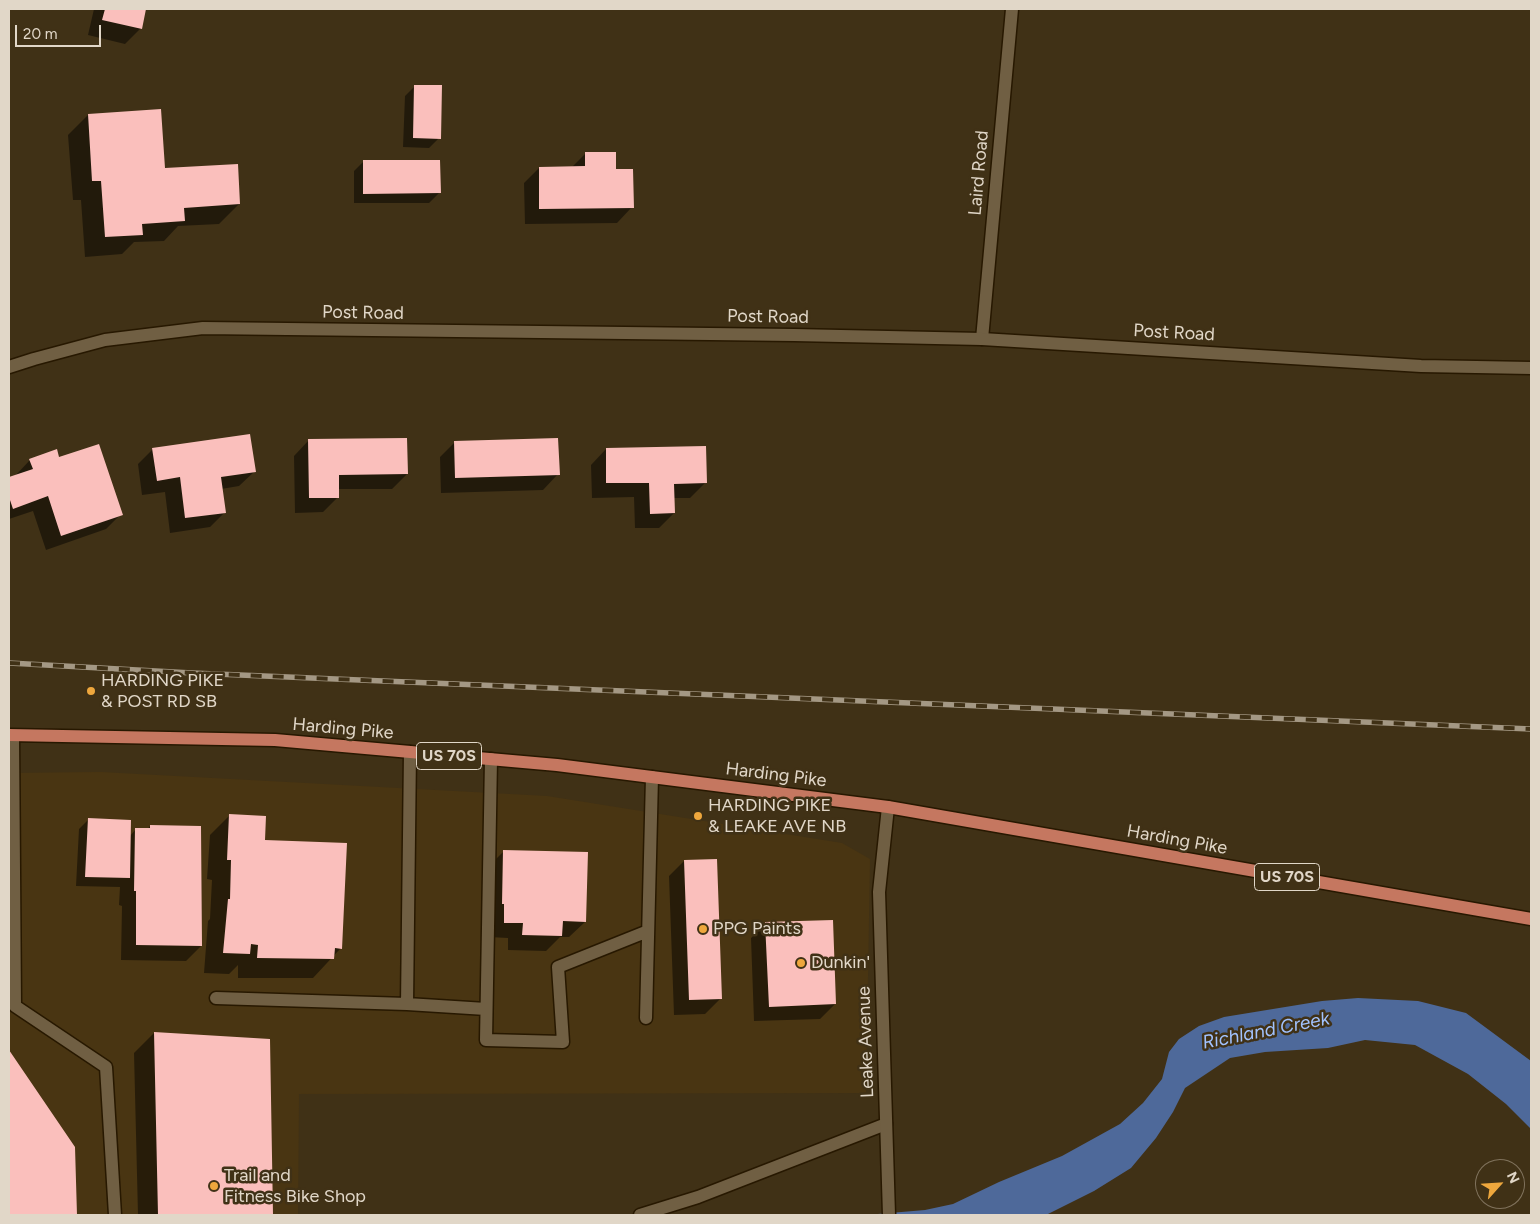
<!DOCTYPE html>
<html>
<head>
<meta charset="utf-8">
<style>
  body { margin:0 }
  #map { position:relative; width:1540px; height:1224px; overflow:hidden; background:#403116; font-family:Figtree,sans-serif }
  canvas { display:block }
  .frame { position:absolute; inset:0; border:10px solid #e1d7c8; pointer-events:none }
  .north { position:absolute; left:1475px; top:1159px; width:50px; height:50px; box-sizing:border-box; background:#403116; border:1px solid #80735d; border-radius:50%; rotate:64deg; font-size:14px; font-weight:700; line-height:20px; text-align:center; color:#e1d7c8 }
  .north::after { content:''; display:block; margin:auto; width:18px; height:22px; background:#eea73d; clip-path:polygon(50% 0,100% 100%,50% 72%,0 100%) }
  .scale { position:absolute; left:15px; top:25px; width:86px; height:22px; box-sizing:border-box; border:2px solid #e1d7c8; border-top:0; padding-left:6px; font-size:15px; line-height:18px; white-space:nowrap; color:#e1d7c8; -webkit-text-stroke:4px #403116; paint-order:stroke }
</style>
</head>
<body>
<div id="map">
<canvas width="1540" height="1224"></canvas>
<div class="frame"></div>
<div class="north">N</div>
<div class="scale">20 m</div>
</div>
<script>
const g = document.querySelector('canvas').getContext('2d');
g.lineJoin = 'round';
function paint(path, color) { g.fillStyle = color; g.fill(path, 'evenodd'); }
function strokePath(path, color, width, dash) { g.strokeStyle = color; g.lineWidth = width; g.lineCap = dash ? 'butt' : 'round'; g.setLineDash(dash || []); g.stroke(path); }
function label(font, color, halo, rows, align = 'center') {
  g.font = font + ' Figtree,sans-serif'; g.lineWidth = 5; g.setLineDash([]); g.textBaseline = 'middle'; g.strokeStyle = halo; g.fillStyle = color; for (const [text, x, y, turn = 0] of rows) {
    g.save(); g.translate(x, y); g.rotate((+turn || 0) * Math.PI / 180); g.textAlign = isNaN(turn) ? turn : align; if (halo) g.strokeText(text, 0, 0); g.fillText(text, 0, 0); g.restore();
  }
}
const built = new Path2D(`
  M101 772 547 796 842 843 870 859 866 1093 299 1094 298 1215H9V773Z`);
const water = new Path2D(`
  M1358 998 1418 1001 1466 1013 1531 1061V1129L1506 1104 1468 1074 1415 1045 1365 1040 1328 1048 1265 1052 1230 1058 1185 1088 1173 1112 1156 1138 1131 1168 1094 1191 1046 1215H866L925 1210 953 1204 999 1182 1062 1156 1120 1124 1143 1103 1162 1079 1169 1052 1179 1039 1199 1026 1224 1017 1322 1001Z`);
const shadow = new Path2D(`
  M94 9H145L141 28 125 44 88 35Z
  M415 86 439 138 429 148 403 147 405 96Z
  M88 115 164 170 239 204 219 224 178 226 164 241 134 242 122 254 85 257 81 200H73L68 135Z
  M585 154 615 170 632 207 617 223 525 224 524 183 539 168H571Z
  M364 161 439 193 429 203H354V171Z
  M309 440 407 474 392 489H338V497L323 512 295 513 294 456Z
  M455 442 558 474 543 490 441 493 440 457Z
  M153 449 255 471 239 486 221 489 225 512 210 527 170 533 165 492 142 495 138 464Z
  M606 449 706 482 690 498H673L674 513 659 528H635L634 497 592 498 591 465Z
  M59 458 121 514 106 529 46 550 33 511 9 519V478L15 476 30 460Z
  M230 815 263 841 345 844 340 949 313 978H238V965L229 974 204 973 208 921 210 919 212 880 207 879 210 835Z
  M89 819 130 836 136 829 147 830 150 826 201 946 186 961 121 960 122 906 119 905 120 887 76 886 79 829Z
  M504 851 585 922 569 937H560L546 951 508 950V938L489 937V866Z
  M684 861 720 999 705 1014 674 1015 669 876Z
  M766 923 835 1004 820 1019 754 1021 751 938Z
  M154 1033 268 1041 271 1215H138L134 1053Z
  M9 1052 74 1147 76 1215H9Z`);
const building = new Path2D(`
  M105 9H146L142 29 102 20Z
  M414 85H442L441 139 413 138Z
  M161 109 165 168 238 164 240 204 184 208 185 221 142 224 143 235 105 237 101 181H92L88 114Z
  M585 152H616V169H633L634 208 539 209V167L585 166Z
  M363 160H440L441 193 363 194Z
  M250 434 256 472 221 477 226 513 185 518 180 477 157 481 152 448Z
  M407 438 408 474 339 475V498H309L308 439Z
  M558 438 560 475 455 478 454 441Z
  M99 444 123 515 61 536 48 496 13 509 9 497V477L33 469 29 459 57 449 59 457Z
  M706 446 707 483 674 484 675 513 650 514 649 483H606V448Z
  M229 814 266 816 265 840 347 843 342 949 335 948 334 959 257 958 258 945 251 944 250 954 223 953 228 899H230L231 860H227Z
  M88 818 131 820 130 878 85 877Z
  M150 825 201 826 202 946 136 945V891H134L135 828H150Z
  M503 850 588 852 586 922 563 921 562 936 522 935 523 923H504V904H502Z
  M717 859 722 999 689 1000 684 860Z
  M833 920 836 1004 769 1007 765 922Z
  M154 1032 270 1039 273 1215H158Z
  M9 1050 75 1147 77 1215H9Z`);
const service = new Path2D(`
  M13 736 15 1006 106 1067 115 1215
  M491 759 486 1040 563 1042 558 967 648 931
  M216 998 407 1004 410 752
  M407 1004 486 1009
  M646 1018 652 777
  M640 1215 698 1197 886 1124`);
const minor = new Path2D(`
  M982 339 1012 9
  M888 807 879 892 889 1215`);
const tertiary = new Path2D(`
  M9 367 34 359 105 340 203 328 794 335 982 339 1421 366 1531 368`);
const primary = new Path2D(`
  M9 735 275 740 557 765 888 807 1531 919`);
const rail = new Path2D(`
  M9 663 192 673 1531 729`);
const markers = [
  [91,691,5,"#eea73d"],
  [698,816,5,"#eea73d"],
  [703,929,5,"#eea73d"],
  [801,963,5,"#eea73d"],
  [214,1186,5,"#eea73d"]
];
const shields = [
  [449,756,65],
  [1287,877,65]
];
const shieldNames = [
  ["US 70S",449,756],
  ["US 70S",1287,877]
];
const streetNames = [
  ["Laird Road",979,173,-85],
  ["Post Road",363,313,1],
  ["Post Road",768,317,1],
  ["Post Road",1174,333,3],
  ["Harding Pike",343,729,5],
  ["Harding Pike",776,775,7],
  ["Harding Pike",1177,840,10],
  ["Leake Avenue",866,1042,-92]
];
const poiNames = [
  ["HARDING PIKE",101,681],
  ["& POST RD SB",101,702],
  ["HARDING PIKE",708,806],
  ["& LEAKE AVE NB",708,827],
  ["PPG Paints",713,929],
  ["Dunkin'",811,963],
  ["Trail and",224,1176],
  ["Fitness Bike Shop",224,1197]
];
const waterNames = [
  ["Richland Creek",1266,1031,-11]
];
paint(built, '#493512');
paint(water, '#4e699a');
paint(shadow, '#0007');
paint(building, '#fabfbc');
strokePath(service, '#271800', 15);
strokePath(minor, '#271800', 15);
strokePath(tertiary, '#271800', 15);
strokePath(primary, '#271800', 15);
strokePath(service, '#705f43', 12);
strokePath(minor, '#705f43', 12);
strokePath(tertiary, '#705f43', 12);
strokePath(primary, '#c57760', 12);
strokePath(rail, '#a49884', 5.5);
strokePath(rail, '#403116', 4, [11]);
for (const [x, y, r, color] of markers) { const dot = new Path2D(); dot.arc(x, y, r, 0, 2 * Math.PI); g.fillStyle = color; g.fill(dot); strokePath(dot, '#403116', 2); }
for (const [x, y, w] of shields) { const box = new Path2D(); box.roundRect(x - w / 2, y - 13.5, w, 27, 4); g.fillStyle = '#403116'; g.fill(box); strokePath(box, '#e1d7c8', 1); }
label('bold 16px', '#e1d7c8', null, shieldNames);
label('18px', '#e1d7c8', '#403116', streetNames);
label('18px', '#e1d7c8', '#403116', poiNames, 'left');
label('italic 19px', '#a1c2fe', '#403116', waterNames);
</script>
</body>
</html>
